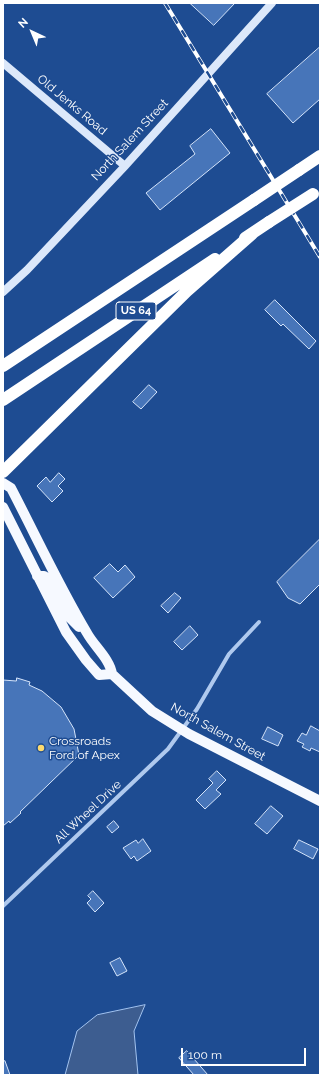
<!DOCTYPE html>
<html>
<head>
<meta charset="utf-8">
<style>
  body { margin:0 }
  #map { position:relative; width:323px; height:1078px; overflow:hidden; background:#1e4c92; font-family:Raleway,sans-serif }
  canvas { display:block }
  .frame { position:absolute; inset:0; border:4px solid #fff; pointer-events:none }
  .north { position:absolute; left:12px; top:12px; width:40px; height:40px; -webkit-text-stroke:3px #1e4c92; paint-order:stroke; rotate:316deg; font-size:11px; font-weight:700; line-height:16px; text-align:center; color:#fff }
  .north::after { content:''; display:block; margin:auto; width:14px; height:18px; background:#fff; clip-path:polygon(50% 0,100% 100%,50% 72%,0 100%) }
  .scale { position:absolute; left:181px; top:1048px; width:125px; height:18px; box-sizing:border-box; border:2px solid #fff; border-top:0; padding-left:5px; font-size:12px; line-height:14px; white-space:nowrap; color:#fff; -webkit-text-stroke:3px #1e4c92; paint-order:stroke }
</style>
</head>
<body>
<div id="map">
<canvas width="323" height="1078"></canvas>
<div class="frame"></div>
<div class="north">N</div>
<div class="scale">100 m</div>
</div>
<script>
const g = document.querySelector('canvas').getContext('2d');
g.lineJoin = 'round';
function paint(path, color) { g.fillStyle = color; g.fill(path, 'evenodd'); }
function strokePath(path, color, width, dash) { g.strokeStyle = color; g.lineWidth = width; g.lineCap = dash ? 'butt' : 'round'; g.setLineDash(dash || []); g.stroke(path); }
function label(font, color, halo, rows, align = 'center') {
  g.font = font + ' Raleway,sans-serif'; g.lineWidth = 3; g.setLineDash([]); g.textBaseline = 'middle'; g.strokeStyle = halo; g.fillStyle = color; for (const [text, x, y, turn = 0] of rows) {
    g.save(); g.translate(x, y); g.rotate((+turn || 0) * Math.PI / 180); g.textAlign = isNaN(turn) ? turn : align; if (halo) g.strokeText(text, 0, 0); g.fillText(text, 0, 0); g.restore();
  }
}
const water = new Path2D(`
  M145 1005 134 1031 138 1075H65L77 1031 97 1015Z`);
const building = new Path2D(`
  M190 3H235L214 25Z
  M320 47V99L293 123 267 94Z
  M211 129 230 153 160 210 146 193 195 154 190 146Z
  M275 300 316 341 309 349 283 324 281 326 265 310Z
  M149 385 157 392 141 409 133 402Z
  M59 473 65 479 58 486 63 491 52 502 37 486 46 477 50 482Z
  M320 539V584L300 604 288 598 277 582Z
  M110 564 118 572 125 565 135 577 113 598 94 578Z
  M175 593 181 598 168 613 161 606Z
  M190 626 198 635 182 650 174 642Z
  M17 678 30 682 29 685 42 691 61 707 74 729 79 755 20 812 21 813 10 823 9 821 3 826V680L16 681Z
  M311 726 320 731V752L311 748 310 751 302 747 304 744 297 741 302 733 306 735Z
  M268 727 283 735 278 746 262 739Z
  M217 771 226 780 216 790 221 794 205 809 196 800 213 783 209 779Z
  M271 806 283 816 267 834 255 824Z
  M114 821 119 827 112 833 107 827Z
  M143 839 151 851 137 861 134 856 131 859 123 848 136 840 138 843Z
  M299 840 318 849 313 859 294 849Z
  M93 891 104 903 95 912 87 903 91 899 88 896Z
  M120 958 127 971 117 976 110 963Z
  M187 1051 208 1075H194L179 1058Z
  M5 1061 10 1075H3V1062Z`);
const street = new Path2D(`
  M3 906 168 749 197 709 229 654 259 622`);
const secondary = new Path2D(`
  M3 63 125 166
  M3 292 27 270 125 166 272 3`);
const primary = new Path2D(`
  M3 483 11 488C36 536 59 586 87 633 94 646 110 659 112 674L152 711 189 734 320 801
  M3 507 66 632 86 660 99 675 112 674
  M37 576H44L47 578 66 614 79 627`);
const highway = new Path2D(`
  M299 170 320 156
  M245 238 269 222
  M3 366 254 200
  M3 400 215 259
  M3 472 187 291 252 234`);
const rail = new Path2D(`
  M165 3 320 257`);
const highwayBridge = new Path2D(`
  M254 200 299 170
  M269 222 313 194`);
const markers = [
  [41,748,4,"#fcda6f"]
];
const shields = [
  [136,311,40]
];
const shieldNames = [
  ["US 64",136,311]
];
const streetNames = [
  ["Old Jenks Road",72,105,40],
  ["North Salem Street",130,140,-47],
  ["North Salem Street",218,732,29],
  ["All Wheel Drive",88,812,-43]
];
const poiNames = [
  ["Crossroads",49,741],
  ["Ford of Apex",49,755]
];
paint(water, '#3d5d90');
strokePath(water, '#a3c3ef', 1);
paint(building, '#4775b9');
strokePath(building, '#d5e4fa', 1);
strokePath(street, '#afc9ee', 4);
strokePath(secondary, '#dce8fa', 8);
strokePath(primary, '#f6f9ff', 10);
strokePath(highway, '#fff', 12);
strokePath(rail, '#fff', 4);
strokePath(rail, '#1e4c92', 2.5, [8]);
strokePath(highwayBridge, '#fff', 12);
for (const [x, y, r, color] of markers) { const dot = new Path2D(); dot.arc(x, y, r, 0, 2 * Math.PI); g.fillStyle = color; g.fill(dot); strokePath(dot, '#1e4c92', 1.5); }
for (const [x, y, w] of shields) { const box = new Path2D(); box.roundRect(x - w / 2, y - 9, w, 18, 3); g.fillStyle = '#1e4c92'; g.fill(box); strokePath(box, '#fff', 1); }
label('bold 11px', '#fff', null, shieldNames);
label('12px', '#fff', '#1e4c92', streetNames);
label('12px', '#fff', '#1e4c92', poiNames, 'left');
</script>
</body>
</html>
